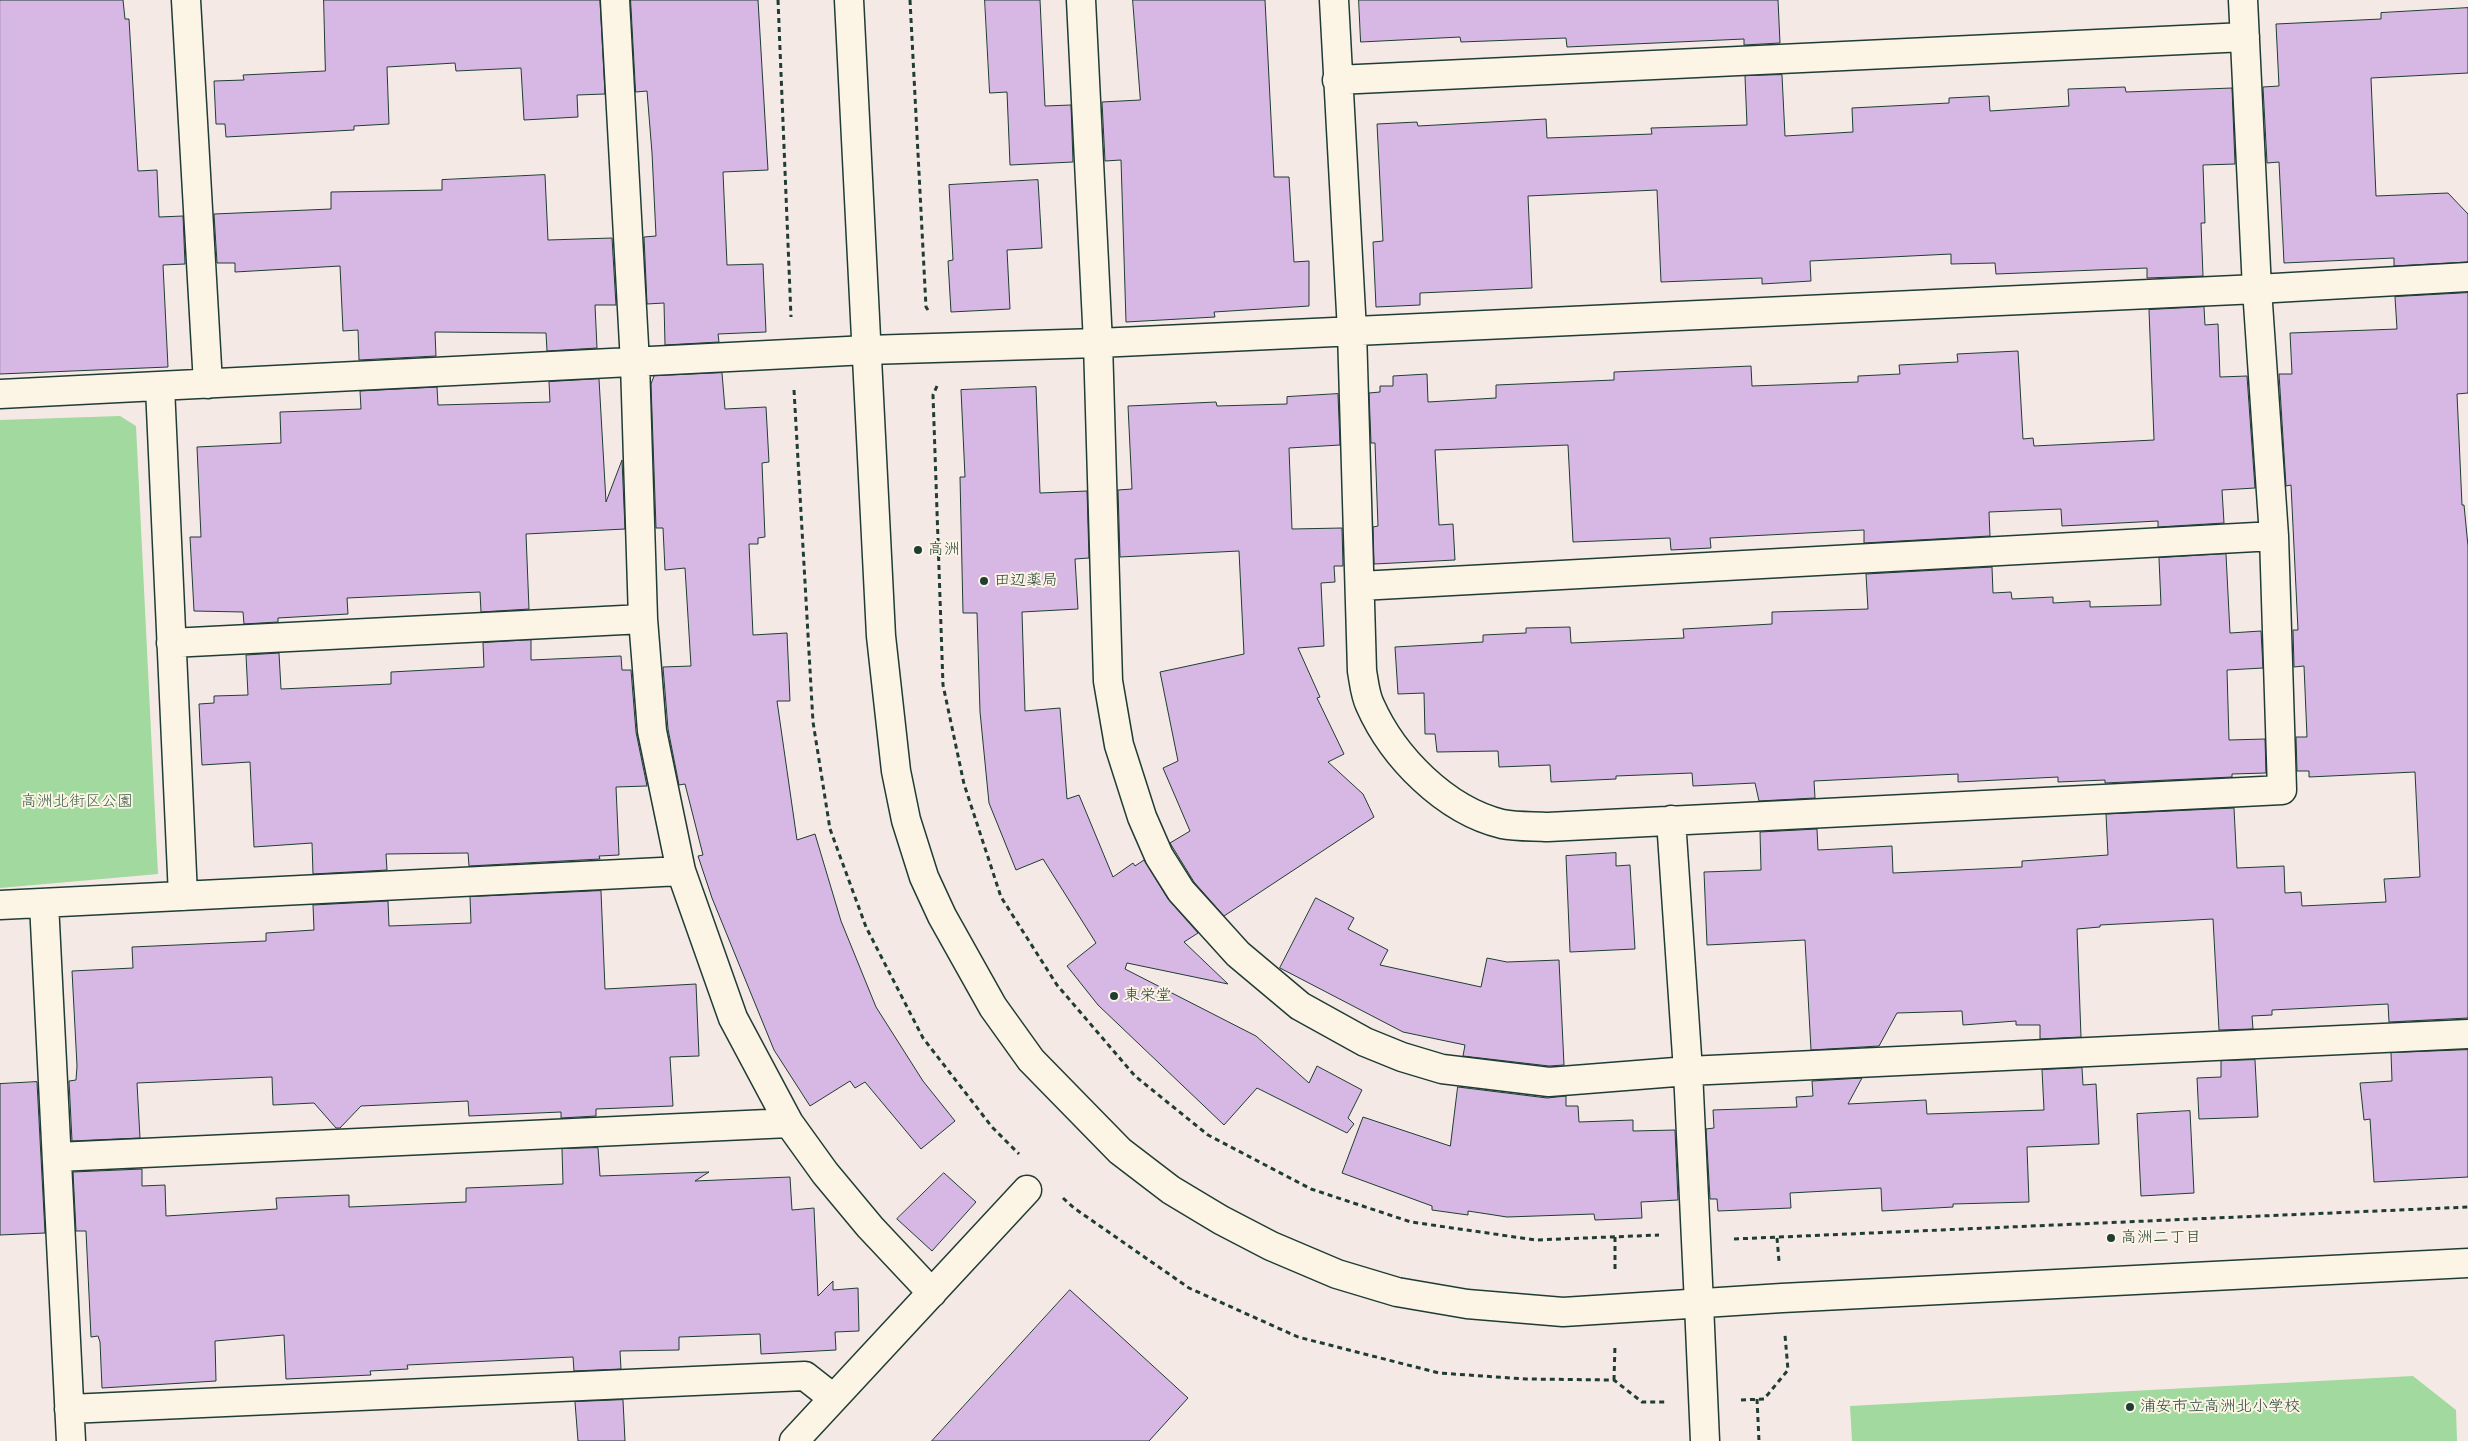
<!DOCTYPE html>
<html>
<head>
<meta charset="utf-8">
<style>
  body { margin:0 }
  canvas { display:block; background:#f5e9e5 }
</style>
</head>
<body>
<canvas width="2468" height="1441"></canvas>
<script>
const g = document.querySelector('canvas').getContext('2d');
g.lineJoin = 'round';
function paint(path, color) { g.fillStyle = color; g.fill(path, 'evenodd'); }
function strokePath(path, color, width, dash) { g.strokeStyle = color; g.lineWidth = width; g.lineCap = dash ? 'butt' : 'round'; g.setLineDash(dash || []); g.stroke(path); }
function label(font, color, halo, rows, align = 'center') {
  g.font = font + ' Sriracha,"Klee One",sans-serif'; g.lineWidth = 4; g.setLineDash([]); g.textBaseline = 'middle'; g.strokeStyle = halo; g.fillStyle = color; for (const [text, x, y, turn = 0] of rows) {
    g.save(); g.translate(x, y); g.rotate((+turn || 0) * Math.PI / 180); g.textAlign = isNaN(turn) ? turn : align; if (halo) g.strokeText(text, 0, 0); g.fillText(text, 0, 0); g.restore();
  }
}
const green = new Path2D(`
  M120 416 136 426 158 874 0 888V420Z
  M2413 1376 2456 1410 2457 1441H1852L1850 1406Z`);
const building = new Path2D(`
  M0 0H123L125 19H129L138 171 157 170 159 217 183 216 185 264 163 265 168 367 0 374Z
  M324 0H600L605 94 577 95 578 117 524 120 521 68 456 71 455 63 387 67 389 124 354 126V130L226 137 225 124H216L214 81 244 80 243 75 325 71Z
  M631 0H758L768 170 723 172 727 265 763 264 766 332 718 334 719 342 665 345 664 303 647 304 644 237 656 236 652 153 647 91 636 92Z
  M985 0H1040L1045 106 1071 105 1073 162 1010 165 1007 92 990 93Z
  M1133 0H1265L1274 177H1289L1294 262 1309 261V306L1214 312 1215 317 1126 322 1121 160 1105 161 1102 102 1140 100Z
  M1359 0H1778L1780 43 1744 45V39L1567 47 1566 38 1461 42 1460 37 1361 42Z
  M2468 8V73L2371 78 2376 196 2448 193 2468 214V262L2394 266V258L2284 263 2279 162 2267 163 2263 87 2279 86 2276 24 2381 19V13Z
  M1782 75 1785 136 1853 132 1852 108 1949 103V98L1989 96 1990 111 2069 106 2068 89 2125 87 2126 92 2232 88 2235 164 2203 165 2205 223H2201L2203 276 2147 278V268L1996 274 1995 263 1951 264V254L1810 261 1811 281 1762 284V278L1661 282 1657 190 1528 196 1532 288 1420 293V305L1376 307 1373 242 1383 241 1377 124 1417 122 1418 126 1546 119 1547 138 1652 134 1651 128 1747 125 1745 76Z
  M545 175 548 240 612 238 616 305H595L597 348 547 351 546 333 435 332 436 356 359 360 358 330 343 331 340 266 235 272V263H217L214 214 331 209V192L442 190V180Z
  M1038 180 1042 248 1007 250 1010 309 951 312 948 261 953 260 949 185Z
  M2468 293V393L2457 394 2462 505H2464L2468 546V1018L2389 1022 2388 1004 2272 1010V1015L2252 1016 2253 1029 2219 1030 2213 919 2100 925V927L2077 929 2081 1037 2040 1039V1025H2016V1021L1963 1025 1962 1011 1897 1013 1879 1046 1811 1050 1805 940 1707 945 1704 872 1761 870 1760 832 1817 829 1818 850 1892 846 1893 873 2022 867V861L2108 855 2106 814 2234 808 2237 868 2284 866 2285 893 2301 892 2302 906 2386 902 2384 879 2420 877 2415 772 2309 777V771H2297L2296 737H2307L2304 666 2294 667 2293 630H2298L2291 485 2286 486 2279 374H2292L2290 333 2397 329 2395 297Z
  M2204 307 2205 325 2218 324 2220 377 2247 376 2255 488 2222 490 2224 523 2158 527V521L2062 526 2061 509 1989 512 1990 536 1864 543V530L1710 538 1711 548 1671 550 1670 538 1573 542 1568 445 1435 450 1439 525 1453 524 1455 560 1374 564 1373 527 1378 526 1375 443H1371L1369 393 1380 392V386H1393V376L1427 374 1428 402 1496 398V385L1614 380V372L1751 366 1752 386 1858 382V376L1900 374 1899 365 1958 362 1957 354 2018 351 2023 439 2033 438 2034 446 2154 440 2149 310Z
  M722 373 725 409 766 407 769 462 762 463 765 537 758 538V544H749L753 635 787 633 790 701H777L797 840 815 834 841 921 876 1007 923 1081 955 1121 921 1149 865 1082 855 1088 850 1081 810 1106 774 1050 712 898 698 856 703 855 685 784 679 785 668 729 663 667 691 666 685 568 665 570 663 528H656L651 384 654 376Z
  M599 379 606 502 622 460 625 529 526 534 529 609 481 612 480 592 347 598 348 614 278 618V622L244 624 243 612 194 611 190 537H201L197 447 281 443 280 412 361 409 360 391 437 387 438 405 550 402 549 382Z
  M1036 387 1040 493 1087 491 1089 558 1075 559 1078 609 1022 612 1025 711 1060 708 1067 799 1079 795 1113 877 1133 863 1135 866 1144 860 1168 899 1198 933 1184 942 1228 984 1127 963 1125 969 1256 1036 1309 1083 1317 1066 1362 1090 1348 1118 1354 1124 1347 1133 1257 1088 1224 1125 1098 1005 1067 966 1096 943 1043 859 1016 870 989 803 980 712 977 613H963L960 477H965L961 390Z
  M1338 394 1340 445 1289 448 1292 529 1342 528 1343 566H1334L1335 582 1321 583 1324 646 1298 648 1320 697 1317 698 1344 754 1328 762 1363 794 1374 817 1224 916 1194 882 1170 843 1190 831 1163 768 1178 761 1160 672 1244 654 1239 551 1120 557 1118 490 1132 489 1128 406 1216 402 1217 406 1287 404V397Z
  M2226 554 2230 633 2261 631 2263 668 2227 670 2229 740 2265 739 2266 773 2232 774V777L2105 783V780L2058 782V777L1958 782V774L1814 781 1815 798 1759 801 1755 783 1693 786 1692 773 1616 776V779L1551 782 1550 765 1499 767 1498 751 1437 752 1435 734H1425L1424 693 1398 694 1395 647 1483 642V635L1526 633V628L1570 627 1571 643 1684 638 1683 629 1772 624V612L1868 609 1866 574 1992 567 1993 593 2011 592 2012 599 2053 597V603L2090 601V607L2161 605 2159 558Z
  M531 640V660L621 656 622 670H631L636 732 647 786 616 787 619 855 599 856 600 859 469 866 468 853 386 854 387 870 313 874 312 843 254 847 250 762 202 765 199 704 214 703V696L248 695 246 655 279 653 281 689 391 684V672L484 667 483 643Z
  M1616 853V866L1630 865 1635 949 1570 952 1566 856Z
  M601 891 605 989 696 984 699 1056 670 1057 673 1106 596 1109V1116L561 1118V1112L469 1116 468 1101 361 1106 340 1128H336L314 1103 273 1105 272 1077 137 1083 140 1138 72 1141 69 1081 76 1080 77 1066 72 971 133 968 132 947 266 941V933L314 930 313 905 388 901 389 926 471 923 470 897Z
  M1316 898 1354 918 1348 929 1388 950 1380 965 1481 987 1487 958 1507 962 1559 960 1564 1065 1549 1066 1463 1056 1465 1045 1403 1032 1280 968Z
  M2468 1050V1177L2374 1182 2370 1119 2364 1120 2360 1083 2392 1081 2391 1053Z
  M2255 1060 2258 1117 2199 1119 2197 1078 2221 1077V1061Z
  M2082 1068 2083 1085 2096 1084 2099 1144 2027 1147 2029 1202 1953 1204V1207L1882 1211 1881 1188 1790 1193 1791 1208 1718 1211 1717 1199H1710L1706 1129 1714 1128 1713 1110 1797 1107 1796 1097 1813 1096 1812 1081 1862 1078 1848 1104 1926 1100 1927 1114 2044 1110 2042 1070Z
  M37 1082 45 1233 0 1235V1084Z
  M1458 1087 1547 1098 1566 1096V1106H1578L1579 1122 1633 1120V1131L1675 1130 1678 1200 1641 1202 1642 1218 1595 1220 1594 1214 1507 1217 1468 1211V1215L1432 1210V1206L1342 1173 1363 1117 1450 1146Z
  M2190 1111 2194 1193 2141 1196 2137 1114Z
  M598 1148 600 1176 709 1172 695 1181 790 1177 792 1210 814 1208 818 1296 833 1281V1290L858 1288 859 1331 835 1332 836 1350 761 1354 760 1334 679 1337V1350L620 1351 621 1369 574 1371 573 1357 407 1365 408 1369 370 1371 371 1375 286 1379 284 1335 215 1341 216 1381 102 1388 100 1342 98 1336 91 1337 86 1231H76L73 1172 142 1169V1186L165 1185 166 1216 277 1209 276 1198 349 1195V1207L466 1202V1188L563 1184 562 1149Z
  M944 1173 976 1202 932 1251 897 1219Z
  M1070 1290 1188 1398 1149 1441H932Z
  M623 1400 625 1441H578L575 1402Z`);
const path = new Path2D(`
  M778 0 791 317
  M910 0 926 307 928 310
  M937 386 933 395 943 685 964 784 1001 897 1057 985 1135 1076 1208 1135 1311 1189 1411 1222 1536 1240 1659 1235
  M794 390 813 722 830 829 866 927 923 1038 992 1127 1019 1154
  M1063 1198 1074 1208 1189 1288 1298 1337 1439 1373 1526 1379 1614 1380 1642 1402H1667
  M1615 1237V1271
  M1777 1238 1779 1261
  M1734 1239 2468 1207
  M1614 1380 1615 1345
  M1757 1399 1759 1441
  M1741 1400 1764 1399 1788 1370 1785 1335`);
const street = new Path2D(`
  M186 0 208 384
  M615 0 635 363 643 619 652 731 681 871 733 1018 789 1123 825 1173 870 1227 932 1293
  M1081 0 1098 343 1108 681 1119 745 1142 817 1159 856 1181 891 1238 954 1300 1006 1365 1042 1402 1057 1442 1069 1549 1082 1688 1071 2468 1034
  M1334 0 1352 331 1362 671C1364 682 1365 695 1370 705 1393 757 1445 810 1502 824 1517 827 1534 826 1548 827L2282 790 2274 536 2257 289 2243 0
  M1337 80 2245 37
  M160 387 183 896
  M0 394 867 350 1098 343 2257 289 2468 277
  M1360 586 2274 536
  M171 643 643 619
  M1671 820 1688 1071 1699 1304
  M44 903 71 1441
  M0 905 681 871
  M57 1157 789 1123
  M69 1409 805 1376 833 1398
  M794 1441 1027 1190`);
const secondary = new Path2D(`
  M849 0 881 636 896 771 906 820 924 877 942 916 993 1007 1031 1060 1120 1151 1171 1190 1221 1220 1271 1246 1337 1274 1397 1292 1467 1304 1563 1312 1782 1298 2468 1263
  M1699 1304 1705 1441`);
const markers = [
  [918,550,5,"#1f3d34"],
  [984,581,5,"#1f3d34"],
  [1114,996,5,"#1f3d34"],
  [2111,1238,5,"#1f3d34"],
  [2130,1407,5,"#1f3d34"]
];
const poiNames = [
  ["高洲",928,550],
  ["田辺薬局",994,581],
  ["東栄堂",1124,996],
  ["高洲二丁目",2121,1238],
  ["浦安市立高洲北小学校",2140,1407]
];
const parkNames = [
  ["高洲北街区公園",77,802]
];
paint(green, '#a1d99e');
paint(building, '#d7b7e3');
strokePath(building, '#1f3d34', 1);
strokePath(street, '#1f3d34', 31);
strokePath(secondary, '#1f3d34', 31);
strokePath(path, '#1f3d34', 3, [5, 4]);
strokePath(street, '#fcf5e5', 28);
strokePath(secondary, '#fcf5e5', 28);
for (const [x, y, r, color] of markers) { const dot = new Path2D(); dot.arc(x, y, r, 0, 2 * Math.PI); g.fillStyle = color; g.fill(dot); strokePath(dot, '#fcf5e5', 2); }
label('16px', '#1f3d34', '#fcf5e5', poiNames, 'left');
label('16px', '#395c49', '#fcf5e5', parkNames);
</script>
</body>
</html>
